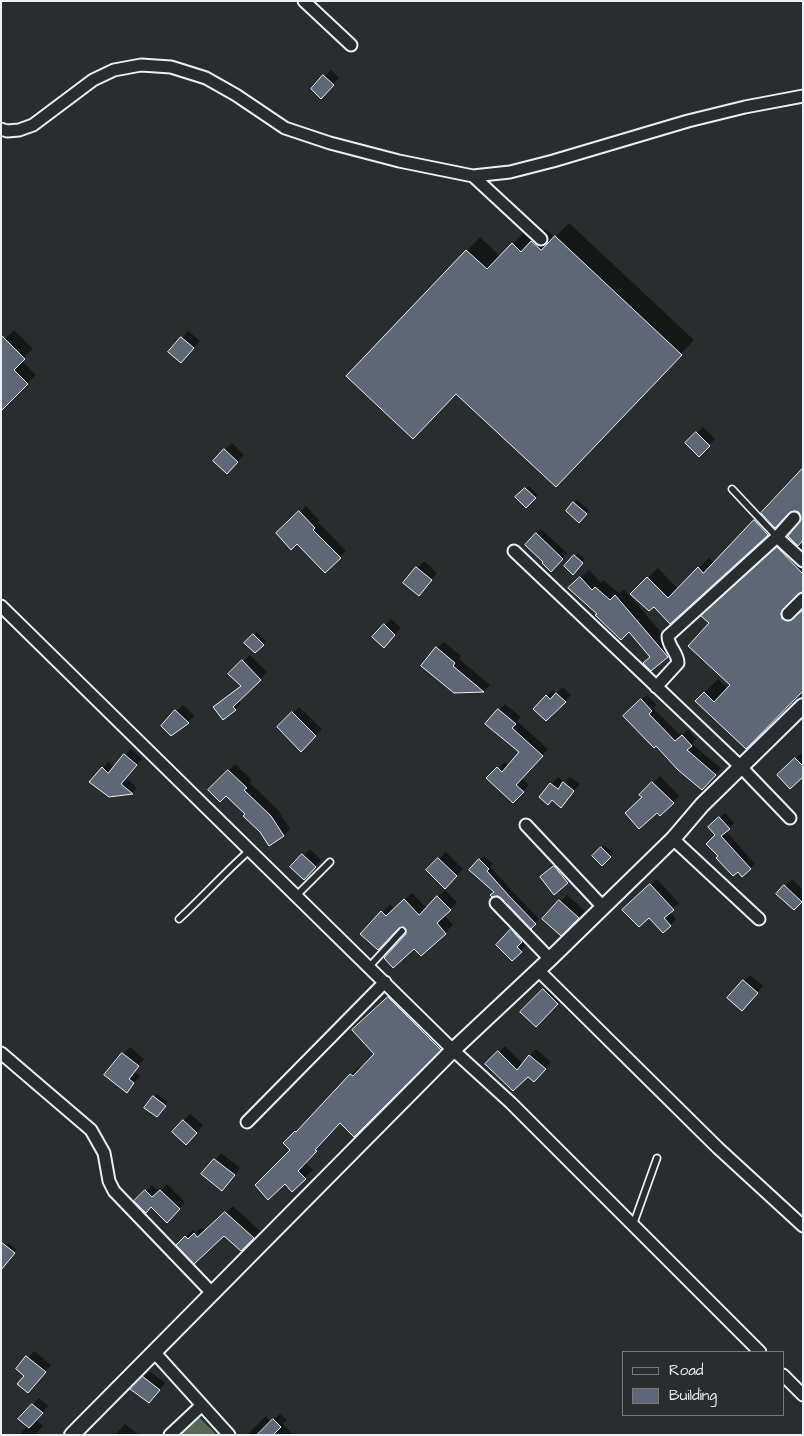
<!DOCTYPE html>
<html>
<head>
<meta charset="utf-8">
<style>
  body { margin:0 }
  #map { position:relative; width:804px; height:1436px; overflow:hidden; background:#2a2d2e; font-family:"Architects Daughter",sans-serif }
  canvas { display:block }
  .frame { position:absolute; inset:0; border:2px solid #e8f1f8; pointer-events:none }
  .legend { position:absolute; left:622px; top:1351px; width:162px; height:65px; box-sizing:border-box; background:#2a2d2e; border:1px solid #767b7f; margin:0; padding:6px 9px; list-style:none; font-size:15px; color:#e8f1f8 }
  .legend li { display:flex; align-items:center; gap:10px; height:25px }
  .legend b { width:25px; border:1px solid #767b7f }
</style>
</head>
<body>
<div id="map">
<canvas width="804" height="1436"></canvas>
<div class="frame"></div>
<ul class="legend">
<li><b style="height:6px;background:#2a2d2e"></b>Road</li>
<li><b style="height:14px;background:#5e6775"></b>Building</li>
</ul>
</div>
<script>
const g = document.querySelector('canvas').getContext('2d');
g.lineJoin = 'round';
function paint(path, color) { g.fillStyle = color; g.fill(path, 'evenodd'); }
function strokePath(path, color, width, dash) { g.strokeStyle = color; g.lineWidth = width; g.lineCap = dash ? 'butt' : 'round'; g.setLineDash(dash || []); g.stroke(path); }
const green = new Path2D(`
  M195 1413 217 1435H173Z`);
const shadow = new Path2D(`
  M331 70 339 78 321 97 312 89Z
  M569 223 694 340 570 472 467 251 480 237 501 257 526 230 535 239 545 229 555 237Z
  M14 330 33 349 21 360 36 375 1 409V343Z
  M188 331 200 341 181 362 182 338Z
  M703 427 715 439 699 455 687 443Z
  M232 443 244 455 227 472 215 461Z
  M803 470V539L798 544 803 548V591L796 594 793 602 799 608H803V689L760 734 696 701 718 679 728 689 731 685 711 623 716 603 791 535 803 520 800 511 795 509 789 511 768 534 670 622 654 605 632 594 658 568 678 589 709 558 714 563Z
  M529 486 538 495 526 506 517 497Z
  M577 500 589 510 579 521 567 511Z
  M306 506 320 521 318 522 346 551 325 571 297 543 277 533Z
  M541 529 567 553 551 570 545 562 526 545Z
  M578 553 585 559 573 573 565 566Z
  M424 561 437 573 425 587 405 582Z
  M589 570 601 583 603 580 619 593 624 589 675 648 667 656 652 657 629 630 599 614 570 588Z
  M391 619 401 628 384 646 374 637Z
  M257 632 266 641 255 652 246 643Z
  M444 642 461 656 459 659 490 685 484 691 454 692 437 648Z
  M250 655 267 672 239 700 241 703 235 709 215 707 242 685 230 674Z
  M563 687 571 695 546 720 535 709 553 690 557 693Z
  M647 695 657 705 653 708 681 736 688 730 696 739 692 744 721 768 702 788 625 716Z
  M505 704 521 717 517 721 548 749 522 778 529 785 513 802 488 778 505 762 508 766 521 752 499 710Z
  M183 705 195 716 171 734 162 726Z
  M299 707 322 729 301 750 279 727Z
  M131 749 142 759 126 778 137 788 132 793 109 796 103 768 108 762 114 767Z
  M803 752V776L786 768Z
  M235 764 252 780 250 783 278 810 290 829 284 835 269 844 247 814 226 794 210 790Z
  M660 776 679 796 660 814 641 795Z
  M558 777 565 783 570 777 580 784 567 800 540 797Z
  M725 813 734 823 726 831 755 864 742 875 720 856 715 822Z
  M604 845 613 853 602 864 593 856Z
  M310 849 321 860 304 878 292 867Z
  M446 852 463 869 445 887 428 870Z
  M484 856 493 864 490 866 514 893 539 919 531 927 471 870Z
  M561 860 574 876 554 893 541 877Z
  M657 879 679 903 670 912 676 919 663 932 649 916 630 904Z
  M792 879 803 890V900L794 909 778 894Z
  M445 890 457 902 444 915 453 925 421 955 407 935V927L403 925 362 934 390 904 395 909 412 893 427 908Z
  M567 895 585 911 561 934 544 919Z
  M518 924 528 934 522 940 527 944 512 960 498 945Z
  M750 975 763 986 748 1003 744 981Z
  M551 984 564 997 536 1025 522 1012Z
  M397 990 448 1041 354 1136 341 1121 323 1141 324 1142 305 1162 313 1170 292 1190V1150L285 1143 305 1124 359 1067 361 1069 376 1054 362 1022Z
  M505 1046 523 1064 536 1049 551 1062 541 1074 528 1075 487 1064Z
  M130 1047 144 1059 134 1071 140 1076 126 1091 106 1074Z
  M157 1094 168 1102 160 1113 146 1107Z
  M190 1114 203 1125 192 1137 173 1132Z
  M221 1153 240 1168 228 1183 203 1174Z
  M167 1184 185 1202 167 1221 151 1206 136 1201 152 1185 160 1192Z
  M233 1206 260 1231 241 1250 224 1234 178 1245 193 1230 195 1233 201 1228 205 1231Z
  M8 1243 17 1250 7 1261 1 1250Z
  M34 1351 51 1365 34 1385 18 1369Z
  M150 1371 165 1383 155 1395 132 1388Z
  M39 1398 48 1406 36 1420 43 1426 35 1435H22L21 1433 28 1425 20 1419Z
  M280 1414 287 1420 283 1424 293 1435H247L266 1416 271 1422Z
  M125 1424 138 1434 137 1435H115Z`);
const building = new Path2D(`
  M323 75 334 85 321 99 311 89Z
  M555 236 682 355 556 487 456 394 413 439 346 376 466 250 487 269 512 243 521 252 531 241 541 250Z
  M1 335 25 359 14 370 28 384 1 411Z
  M181 337 194 348 181 363 168 352Z
  M696 432 710 446 699 457 685 443Z
  M224 449 238 462 227 474 213 461Z
  M803 468V540L798 546 788 536 801 520 799 512 795 511 789 513 775 528 761 513Z
  M525 488 536 498 526 508 515 497Z
  M573 502 587 514 579 523 566 511Z
  M299 511 315 528 313 530 341 558 325 573 297 544 291 550 276 533Z
  M754 520 768 535 670 624 654 607 649 611 630 594 647 577 668 598 698 567 703 573Z
  M536 533 563 559 551 572 542 563 543 562 525 545Z
  M777 547 803 574V592L798 594 781 613 782 619 789 621 803 610V691L746 749 695 701 704 692 714 702 730 685 688 646 709 623 701 616Z
  M574 555 583 563 573 575 564 566Z
  M416 567 432 580 419 596 403 583Z
  M580 577 592 590 595 587 610 600 615 595 668 657 651 671 643 663 650 657 629 632 621 640 595 615 597 614 568 588Z
  M384 624 395 635 384 648 372 637Z
  M253 634 264 645 255 653 244 643Z
  M436 647 455 663 453 666 484 692 454 693 421 666Z
  M242 660 261 680 233 707 236 710 223 720 213 707 241 686 228 674Z
  M556 693 566 702 546 721 533 709 546 695 550 699Z
  M641 699 652 711 649 714 675 741 682 735 692 746 687 750 716 775 702 790 678 770 656 746 654 748 623 716Z
  M498 709 516 724 512 728 543 756 516 785 524 792 513 803 486 778 497 767 502 772 519 752 485 724Z
  M175 710 189 723 171 736 161 726Z
  M292 712 316 736 301 752 277 727Z
  M124 754 137 765 121 784 133 794 109 797 89 782 102 767 108 773Z
  M795 758 803 766V777L790 789 777 775Z
  M228 770 247 788 244 790 271 816 284 836 269 846 260 832 243 816 245 814 226 796 220 802 208 790Z
  M563 782 574 791 561 808 552 800 548 805 539 797 550 783 558 789Z
  M652 782 674 803 660 816 657 813 639 829 625 813 642 797 639 795Z
  M719 817 730 829 721 836 751 869 742 877 738 872 733 876 716 858 718 856 706 844 715 835 708 827Z
  M601 847 611 857 602 866 592 856Z
  M302 854 316 867 304 880 290 867Z
  M438 858 457 876 445 889 426 870Z
  M479 859 489 869 487 871 510 897 536 924 531 929 501 898 498 896 492 897 490 895 494 892 469 870Z
  M554 866 568 883 554 895 540 877Z
  M650 884 674 910 664 918 671 926 663 933 649 918 639 927 622 910Z
  M784 885 802 902 794 910 776 894Z
  M437 896 451 910 437 923 446 934 421 956 414 949 393 968 384 958 406 934V929L403 927 399 928 378 950 360 934 381 911 386 916 404 899 419 915Z
  M559 900 579 918 561 936 542 919Z
  M511 929 522 942 517 947 522 952 512 961 496 945Z
  M743 980 758 993 742 1011 727 998Z
  M543 989 558 1004 536 1027 520 1012Z
  M388 997 441 1050 354 1137 340 1123 315 1150 317 1151 298 1171 306 1179 292 1192 285 1184 268 1200 255 1185 290 1150 283 1143 295 1131 296 1132 350 1074 353 1076 374 1054 352 1030Z
  M498 1051 517 1070 529 1055 546 1069 534 1082 528 1077 513 1091 485 1064Z
  M122 1053 139 1066 129 1079 134 1083 127 1093 104 1075Z
  M153 1096 166 1106 157 1117 144 1108Z
  M183 1120 197 1133 186 1145 172 1132Z
  M214 1159 235 1175 222 1191 201 1174Z
  M145 1190 152 1197 160 1190 180 1209 167 1223 151 1207 146 1213 134 1201Z
  M225 1212 254 1238 241 1251 224 1236 194 1264 176 1245 185 1236 188 1239 194 1233 197 1237Z
  M1 1242 15 1253 1 1270Z
  M26 1356 46 1372 28 1393 17 1384 24 1376 16 1369Z
  M142 1376 160 1390 149 1403 130 1389Z
  M32 1404 43 1413 29 1428 18 1419Z
  M273 1419 281 1427 273 1435H257Z`);
const service = new Path2D(`
  M732 489 777 537
  M297 895 330 862
  M179 919C204 896 225 872 250 850
  M369 967 402 931
  M633 1225 657 1158`);
const minor = new Path2D(`
  M304 1 351 45
  M1 129 7 131 19 130 33 125 93 80 114 70 141 65 171 67 206 78 236 95 285 128 330 143 399 161 473 176 510 172 553 161 688 121 745 107 803 96
  M473 176 541 239
  M777 537 803 561
  M514 551 741 767 790 818
  M1 606 453 1050 511 1103 760 1352
  M788 614 803 599
  M656 687 678 663C678 653 668 647 668 636L777 537 794 518
  M526 825 603 907
  M673 839 759 919
  M496 903 550 959
  M538 970 718 1148 803 1226
  M1 1053 91 1130 104 1153 109 1181 114 1191 213 1294
  M247 1122 385 982
  M155 1353 229 1435
  M783 1375 803 1395
  M170 1435 202 1405`);
const tertiary = new Path2D(`
  M72 1435 453 1050 550 959 673 839 702 805 803 706`);
paint(green, '#556954');
paint(shadow, '#0007');
paint(building, '#5e6775');
strokePath(building, '#e8f1f8', 1);
strokePath(service, '#e8f1f8', 9);
strokePath(minor, '#e8f1f8', 15);
strokePath(tertiary, '#e8f1f8', 18);
strokePath(service, '#2a2d2e', 5.5);
strokePath(minor, '#2a2d2e', 11);
strokePath(tertiary, '#2a2d2e', 14);
</script>
</body>
</html>
